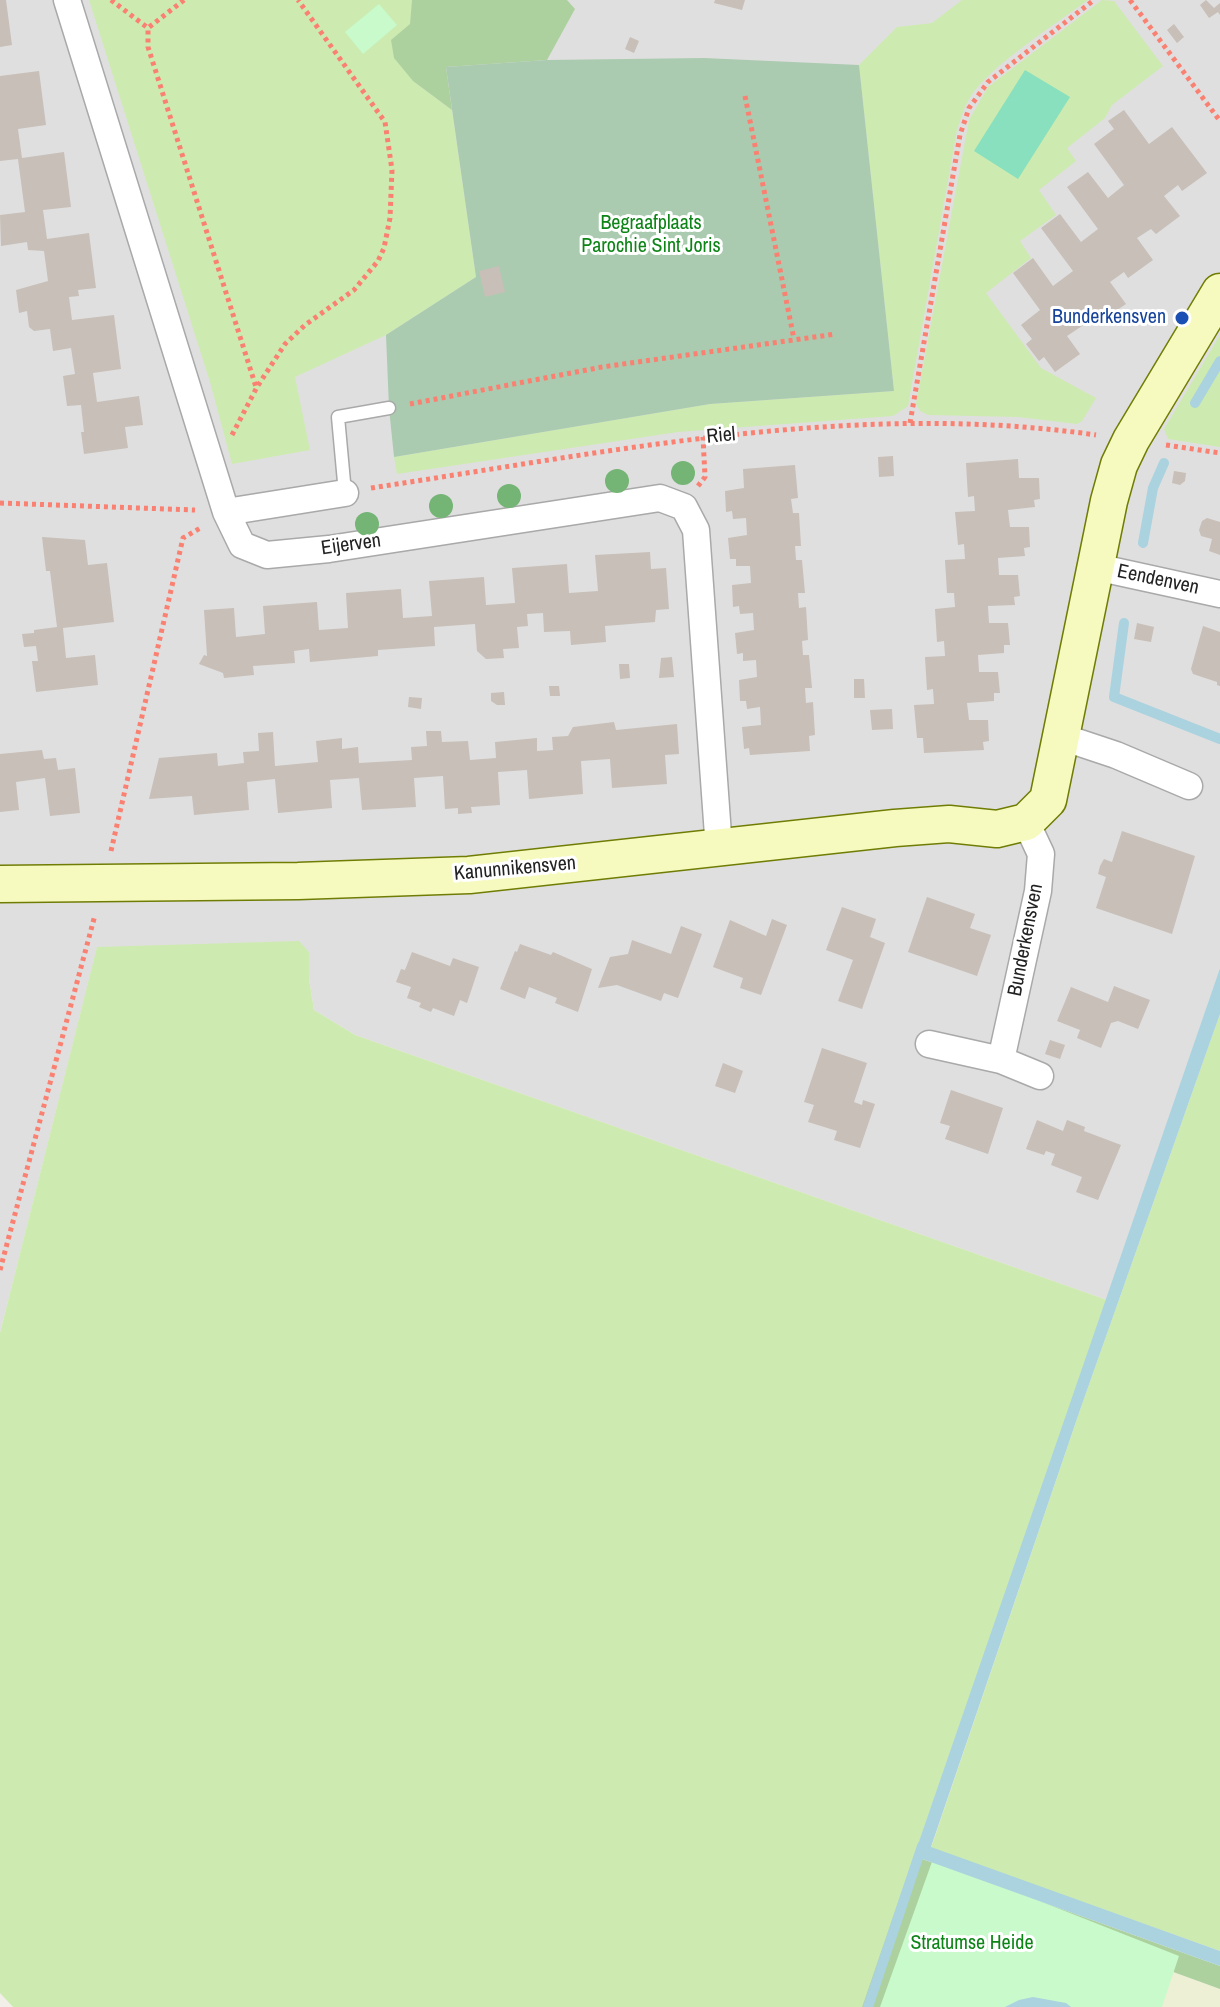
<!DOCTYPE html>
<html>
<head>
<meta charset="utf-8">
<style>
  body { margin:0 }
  canvas { display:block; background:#f2efe9 }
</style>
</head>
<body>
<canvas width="1220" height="2007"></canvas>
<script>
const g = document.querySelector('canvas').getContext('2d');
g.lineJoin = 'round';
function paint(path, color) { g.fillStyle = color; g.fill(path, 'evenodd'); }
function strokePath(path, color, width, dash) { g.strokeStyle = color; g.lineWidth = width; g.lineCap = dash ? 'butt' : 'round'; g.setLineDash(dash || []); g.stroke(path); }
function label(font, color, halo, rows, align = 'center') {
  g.font = font + ' "Archivo Narrow",sans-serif'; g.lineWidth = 6; g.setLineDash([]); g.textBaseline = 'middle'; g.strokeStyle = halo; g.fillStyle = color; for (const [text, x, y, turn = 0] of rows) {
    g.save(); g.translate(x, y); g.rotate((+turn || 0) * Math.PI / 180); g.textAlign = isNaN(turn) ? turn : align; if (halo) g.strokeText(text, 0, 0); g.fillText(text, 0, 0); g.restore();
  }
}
const residential = new Path2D(`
  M0 0H1220V968L1107 1300 355 1035 314 1010 309 979V952L97 948 0 1333Z`);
const farmland = new Path2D(`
  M1173 1972 1220 1989V2007H1161Z`);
const grass = new Path2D(`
  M89 0H412L413 81 452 110 476 277 386 335 295 377 310 450 232 464 210 382Z
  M962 0H1088C1057 23 990 66 971 96 964 106 961 119 957 130L908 406 893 416 678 432 397 474 394 457 710 404 894 391 859 65 897 27 932 23Z
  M1102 0 1114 1 1163 66 1112 105 1105 118 1067 148 1076 161 1039 190 1056 215 1020 241 1031 258 986 293 1041 368 1096 398 1082 421 1077 424 1018 417 928 415 920 411 916 404 969 120 988 87Z
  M1220 335V447L1168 439 1164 429Z
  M299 941 309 952V979L314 1010 355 1035 1107 1300 862 2007H13L0 1993V1333L97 947Z
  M1220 1014V1951L931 1848 1080 1410Z`);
const forest = new Path2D(`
  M412 0H567L575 9 547 60 446 67 452 110 413 81 394 58 391 40 410 24Z
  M914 1856 1220 1966V1989L1033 1921 912 2007H862Z`);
const cemetery = new Path2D(`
  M704 58 859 65 894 391 710 404 394 457 389 408 386 335 476 277 446 67 547 60Z`);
const park = new Path2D(`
  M379 4 397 25 363 54 345 32Z
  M933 1859 1179 1956 1162 2007H880Z`);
const pitch = new Path2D(`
  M1025 70 1070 97 1018 179 974 151Z`);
const water = new Path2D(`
  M1220 968V1014L1080 1410 931 1847 1220 1951V1966L914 1856Z
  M1033 1997 1066 2003 1071 2007H1005L1019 2000Z`);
const stream = new Path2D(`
  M1195 403 1220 361
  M1143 543 1153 488 1164 463
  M1124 623 1114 697 1220 739
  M868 2007 922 1846`);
const building = new Path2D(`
  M0 0H6L12 45 0 47Z
  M715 0H745L742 10 714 3Z
  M1206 0 1214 8 1220 3V15L1218 12 1209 18 1200 5Z
  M1174 24 1184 37 1177 43 1167 30Z
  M630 37 639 41 634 53 625 49Z
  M39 71 46 125 18 129 22 158 64 152 71 207 43 210 47 239 89 233 96 288 78 290 79 296 69 297 72 320 114 315 121 369 93 373 97 402 139 396 143 425 125 427 128 448 84 454 81 432H84L81 405 67 406 63 376 75 374 71 348 53 351 50 329 34 331 29 327 27 311 19 313 16 290 48 281 44 251 28 250 27 242 1 246 0 215 25 212 18 159 0 161V76Z
  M1124 110 1149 144 1172 127 1207 173 1182 191 1178 185 1164 196 1180 216 1156 234 1151 229 1137 238 1153 260 1128 278 1124 272 1110 282 1126 304 1101 321 1097 316 1067 336 1080 354 1055 372 1044 357 1039 361 1026 344 1032 339 1021 325 1040 310 1013 273 1033 258 1053 286 1073 271 1041 228 1060 214 1081 242 1098 229 1067 187 1088 172 1108 198 1124 185 1094 144 1114 129 1108 121Z
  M499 266 505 292 485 297 479 271Z
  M893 456 894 476 879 477 878 457Z
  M1018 459 1019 478H1039L1040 499 1034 500 1035 507 1008 510 1010 527H1029L1030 547 1024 548 1025 556 998 558 999 575H1018L1020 596 1014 597 1015 605 988 606 989 623H1008L1010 645H1004V653L978 655 979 672H998L1000 693H994V701L967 703 969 720H988L989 741 983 742 984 750 924 753 923 738H917L914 705 934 704 933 689 927 690 925 657 945 656 944 641 937 642 935 609 955 607 954 593H947L945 560 965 559 964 544 958 545 955 512 975 511 974 496 968 497 966 463Z
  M795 465 798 498 791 499 793 513H799L801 546H795L796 560H802L805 593H798L799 608 806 607 808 640 802 641 803 655H809L812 688H805L806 703 813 702 815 735 809 736 810 751 750 755 749 748 744 749 742 727 761 725 760 707 747 709 746 701H740L739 680 757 677 756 660 743 661V653L737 654 735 633 754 630 753 613 740 614 739 606 733 607 732 585 751 583 750 566H736V559H730L728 538 747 535 746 518 733 519 732 511 726 512 725 491 744 488 743 469Z
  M1174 471 1186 473 1185 481 1180 485 1172 483Z
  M1207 518 1220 522V555L1209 551 1212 539 1201 536 1199 530 1202 521Z
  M42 537 85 540 88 565 107 563 114 622 63 628 66 658 95 655 98 685 36 692 32 661H38L36 646 24 647 22 634 34 633V630L57 627 50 571H46Z
  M650 552 651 569 666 568 669 609 656 610 655 622 605 626 606 642 571 645 570 631 544 632 543 613 527 614 528 626 517 627 519 648 503 649 504 658 486 659 477 651 475 624 434 627 435 646 378 650V656L310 662 309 649 294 651 295 663 253 666 254 675 224 678 223 673 199 664 204 655 207 656 204 610 234 608 236 637 265 634 263 606 317 602 319 630 348 628 346 593 401 589 403 618 432 616 429 581 484 577 486 605 515 603 512 568 567 564 569 593 598 591 595 555Z
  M1137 623 1154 627 1151 642 1134 639Z
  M1203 626 1220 632V686L1217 685V682L1193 674 1191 669Z
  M672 657 674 677 659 678 661 658Z
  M619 664H629L630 678 620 679Z
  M854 679H864L865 698H854Z
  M549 686H559L560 696H550Z
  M504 692 505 705H497L491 701V693Z
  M409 697 422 698 421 709 408 707Z
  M892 709 893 729 872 730 870 710Z
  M614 722 616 730 677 724 679 754 665 755 667 784 612 788 610 759 581 761 583 794 529 799 527 770 498 772 500 805 471 807 472 813 458 814V808L445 809 443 776 414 778 416 807 362 810 359 778 330 780 332 808 278 813 275 779 247 782 249 810 194 815 192 796 149 799 159 758 217 753 218 766 244 763 243 752 259 751 258 733 273 732 275 766 318 762 316 741 342 738V749L358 747 359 763 412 760 411 747 427 746 426 731H441L442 742 468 741 470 760 496 758 495 742 537 738V751L553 750 552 737 568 736 573 727Z
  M42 750 44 759 56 758 58 770 75 768 80 813 50 816 45 778 16 782 19 810 0 812V754Z
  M1122 831 1195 856 1172 934 1096 908 1106 877 1098 874 1100 866 1104 859 1112 862Z
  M927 897 975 914 970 928 991 935 977 976 908 952Z
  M842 907 876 919 870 937 885 943 862 1009 838 1001 853 960 826 950Z
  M772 919 787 925 761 995 740 988 743 978 713 967 730 920 766 936Z
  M681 926 702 934 678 998 664 993 661 1001 617 985 598 988 610 957 628 954 632 940 671 954Z
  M520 944 551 955 553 952 592 969 578 1012 555 1003 557 998 529 987 525 999 500 989 515 951 517 952Z
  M412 952 450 966 453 958 479 967 467 1003 460 1000 454 1016 433 1008 431 1012 419 1007 421 1003 407 998 411 987 396 982 401 969 405 970Z
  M1114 986 1150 1000 1138 1029 1118 1021 1111 1023 1101 1048 1077 1038 1080 1030 1057 1021 1071 987 1108 1002Z
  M1050 1040 1065 1045 1060 1059 1045 1054Z
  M822 1048 867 1063 854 1102 862 1105 863 1100 875 1104 860 1148 834 1140 837 1131 808 1122 814 1105 804 1102Z
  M723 1063 743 1071 735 1093 715 1086Z
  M951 1090 1003 1108 988 1154 945 1139 950 1126 940 1123Z
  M1037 1120 1063 1131 1067 1120 1085 1127 1084 1131 1121 1145 1098 1200 1076 1192 1082 1177 1051 1165 1055 1154 1046 1151 1044 1155 1026 1149Z`);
const path = new Path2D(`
  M111 0 148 28
  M184 0 148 28V47L256 387
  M1130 0 1220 121
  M745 96 794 339
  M410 404 602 367 836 334
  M910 423 960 135 969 108 988 82 1094 0
  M232 435 257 387 285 344 305 325 354 290 378 261 384 248 390 218 392 170 385 122 298 0
  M1166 445 1220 453
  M698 486 705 477 703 437
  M371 488C610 452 854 400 1096 435
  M0 503 195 510
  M111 851 183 538 202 527
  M0 1270 95 915`);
const lane = new Path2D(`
  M345 493 338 417 389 408`);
const street = new Path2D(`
  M67 0 226 512 242 545 267 555 329 549 660 498 684 507 696 530 719 849
  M226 512 345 493
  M1096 567 1220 594
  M1062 737 1116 755 1189 786
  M929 1044 1001 1060 1040 1076
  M1001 1060 1038 891 1041 854 1026 822`);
const secondary = new Path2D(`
  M0 884 298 881 469 875 895 828 949 824 997 829 1026 822 1048 800 1109 501 1119 465 1131 440 1220 292`);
const trees = [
  [683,473],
  [617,481],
  [509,496],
  [441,506],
  [367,524]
];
const markers = [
  [1182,318,8,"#1a4fb4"]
];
const parkNames = [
  ["Begraafplaats",651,224],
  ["Parochie Sint Joris",651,247],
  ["Stratumse Heide",972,1944]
];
const transitNames = [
  ["Bunderkensven",1166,318]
];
const streetNames = [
  ["Riel",721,436,-5],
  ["Eijerven",351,545,-8],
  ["Eendenven",1158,580,12],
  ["Kanunnikensven",515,869,-5],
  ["Bunderkensven",1026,940,-79]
];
paint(residential, '#e0dfdf');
paint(farmland, '#eef0d5');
paint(grass, '#cdebb0');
paint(forest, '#add19e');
paint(cemetery, '#aacbaf');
paint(park, '#c8facc');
paint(pitch, '#88e0be');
paint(water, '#aad3df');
strokePath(stream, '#aad3df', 10);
paint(building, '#c7bfb8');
strokePath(lane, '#a9a9a9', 15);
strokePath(street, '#a9a9a9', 29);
strokePath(secondary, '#707d05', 39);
strokePath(path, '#fa8072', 5, [4, 4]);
strokePath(lane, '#fff', 12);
strokePath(street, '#fff', 26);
strokePath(secondary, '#f7fabf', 36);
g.fillStyle = '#74b475';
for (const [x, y] of trees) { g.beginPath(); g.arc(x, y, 12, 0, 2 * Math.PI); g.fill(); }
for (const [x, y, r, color] of markers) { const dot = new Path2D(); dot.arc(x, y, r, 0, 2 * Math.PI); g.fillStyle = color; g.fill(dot); strokePath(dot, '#fff', 3); }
label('20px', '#0c8416', '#fff', parkNames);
label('20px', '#164399', '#fff', transitNames, 'right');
label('20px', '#222', '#fff', streetNames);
</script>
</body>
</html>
